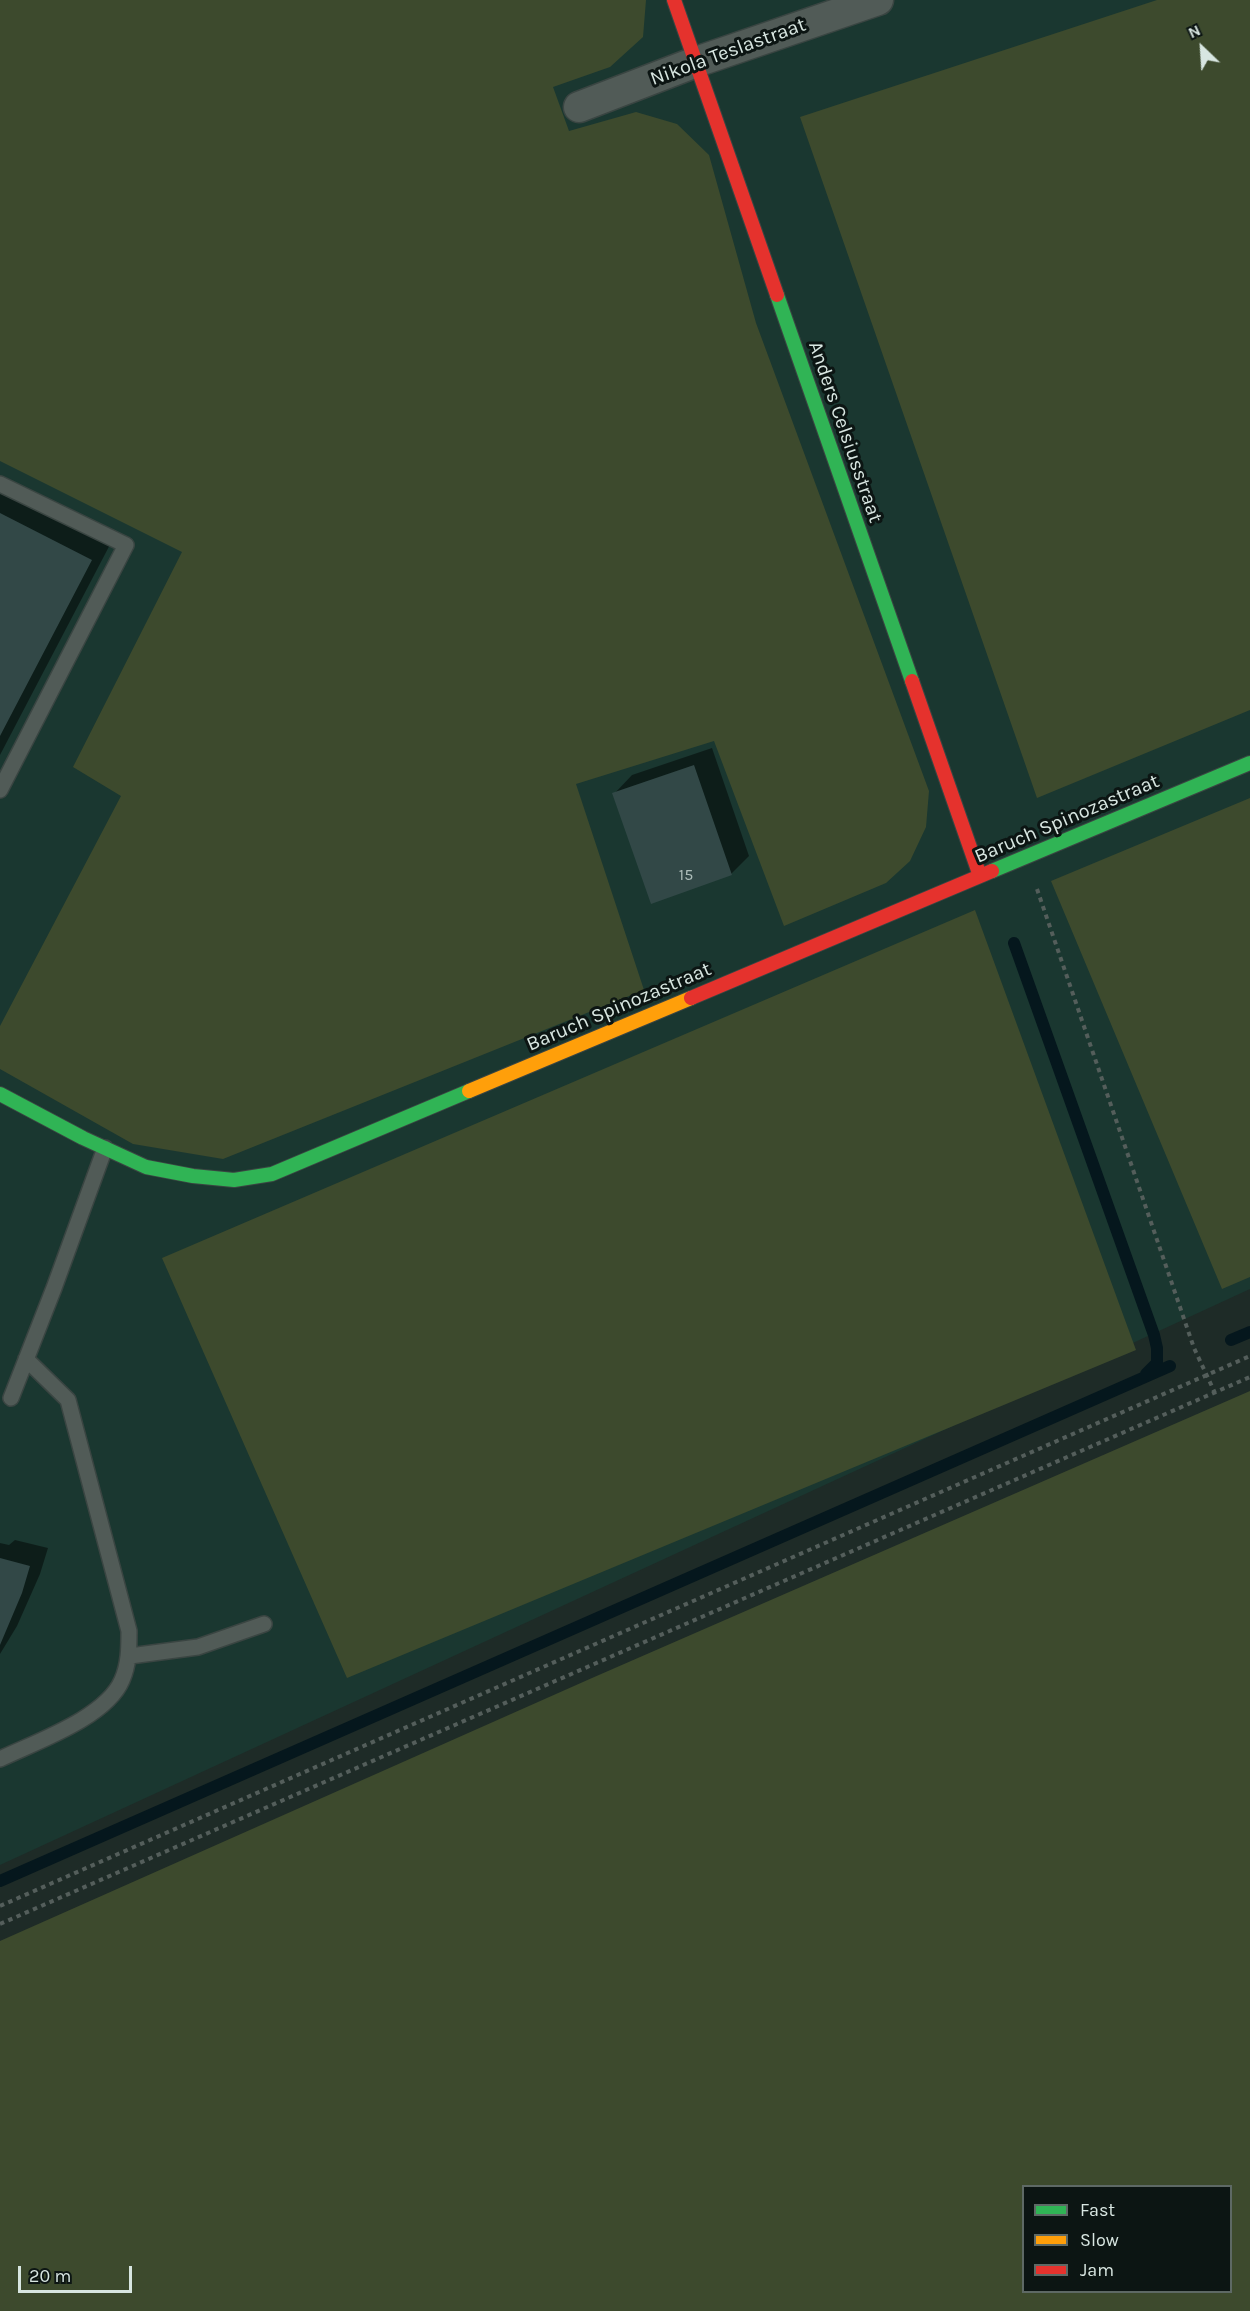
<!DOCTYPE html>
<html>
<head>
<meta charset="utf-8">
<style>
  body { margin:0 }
  #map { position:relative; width:1250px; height:2311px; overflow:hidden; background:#1e2b27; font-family:Karla,sans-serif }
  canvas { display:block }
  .legend { position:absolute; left:1022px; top:2185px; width:210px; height:108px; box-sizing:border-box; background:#0c1513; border:2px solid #5e6965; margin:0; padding:8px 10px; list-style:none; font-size:18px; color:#d8e6e1 }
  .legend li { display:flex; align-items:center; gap:12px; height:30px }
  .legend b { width:30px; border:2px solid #5e6965 }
  .north { position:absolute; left:1172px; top:18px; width:60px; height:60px; -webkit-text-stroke:4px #0c1513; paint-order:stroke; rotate:335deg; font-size:16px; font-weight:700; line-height:24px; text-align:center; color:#d8e6e1 }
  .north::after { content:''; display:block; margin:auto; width:21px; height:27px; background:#d8e6e1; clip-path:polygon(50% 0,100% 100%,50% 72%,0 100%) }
  .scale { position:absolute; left:18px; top:2266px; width:114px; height:27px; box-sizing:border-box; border:3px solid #d8e6e1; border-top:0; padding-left:8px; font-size:18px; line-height:21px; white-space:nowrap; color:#d8e6e1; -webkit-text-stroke:4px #0c1513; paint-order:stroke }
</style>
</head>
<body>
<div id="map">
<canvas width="1250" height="2311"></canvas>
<ul class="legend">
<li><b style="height:8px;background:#30b455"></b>Fast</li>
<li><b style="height:8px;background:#ff9f0a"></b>Slow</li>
<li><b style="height:8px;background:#e5322d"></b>Jam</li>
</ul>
<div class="north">N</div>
<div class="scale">20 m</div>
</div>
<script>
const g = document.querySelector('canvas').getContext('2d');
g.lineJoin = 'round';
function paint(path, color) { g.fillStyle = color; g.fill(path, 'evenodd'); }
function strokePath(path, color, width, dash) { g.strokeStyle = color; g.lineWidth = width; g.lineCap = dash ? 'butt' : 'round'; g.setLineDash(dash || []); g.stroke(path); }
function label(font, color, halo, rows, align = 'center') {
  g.font = font + ' Karla,sans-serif'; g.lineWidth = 6; g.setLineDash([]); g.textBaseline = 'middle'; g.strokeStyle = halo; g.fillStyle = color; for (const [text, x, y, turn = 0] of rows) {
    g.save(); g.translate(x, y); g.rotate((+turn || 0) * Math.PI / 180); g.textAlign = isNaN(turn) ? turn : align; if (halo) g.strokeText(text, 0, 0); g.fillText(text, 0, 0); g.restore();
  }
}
const built = new Path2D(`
  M0 0H1250V1289L0 1865Z`);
const green = new Path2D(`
  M0 0H646L643 37 610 67 553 87 569 131 636 112 677 124 709 155 756 323 929 791 926 827 910 861 886 883 784 926 714 741 576 784 644 990 223 1159 133 1144 0 1069V1026L121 796 73 767 182 552 0 461Z
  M1157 0H1250V710L1037 798 800 117Z
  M1250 798V1277L1222 1289 1051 881Z
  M975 910 1136 1350 347 1678 162 1258Z
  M1250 1391V2311H0V1941L592 1678ZM1024 2186H1230V2292H1024Z`);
const shadow = new Path2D(`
  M0 478 114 537 0 755Z
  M712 748 749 856 731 874 614 794 632 775Z
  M15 1540 48 1548 40 1574 17 1626 0 1654V1543L9 1545Z`);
const stream = new Path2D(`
  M1014 943 1154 1335 1157 1348V1363L1146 1374
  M1231 1340 1250 1332
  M0 1881 1170 1366`);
const building = new Path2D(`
  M0 513 92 560 0 736Z
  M694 765 732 875 651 904 612 793Z
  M0 1558 30 1566 22 1593 0 1645Z`);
const path = new Path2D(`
  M1037 889 1194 1348 1215 1393
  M0 1906 1250 1356
  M0 1924 1250 1377`);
const lane = new Path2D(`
  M0 484 126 545 0 790
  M11 1398 54 1288 105 1148
  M130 1656 198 1647 264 1624
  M0 1759C35 1742 106 1718 122 1680 129 1664 129 1648 129 1631L68 1400 26 1359`);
const street = new Path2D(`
  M579 107 696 62 878 0`);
const fast = new Path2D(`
  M777 295 912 681
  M992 871 1250 763
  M0 1094 83 1138 146 1167 193 1176 234 1180 272 1174 469 1091`);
const slow = new Path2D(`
  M469 1091 691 998`);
const jam = new Path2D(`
  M674 0 777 295
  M912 681 980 876
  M691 998 992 871`);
const numberNames = [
  ["15",686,875]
];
const streetNames = [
  ["Nikola Teslastraat",728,52,-20],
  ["Anders Celsiusstraat",845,432,71],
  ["Baruch Spinozastraat",1067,819,-23],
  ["Baruch Spinozastraat",619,1007,-23]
];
paint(built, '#1a3730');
paint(green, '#3d4a2d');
paint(shadow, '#0007');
strokePath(stream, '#05171d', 12);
paint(building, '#324847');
strokePath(lane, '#3a4542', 18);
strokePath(street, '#3a4542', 33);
strokePath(fast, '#3a4542', 16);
strokePath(slow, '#3a4542', 16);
strokePath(jam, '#3a4542', 16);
strokePath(path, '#545e5b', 4, [4.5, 4.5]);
strokePath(lane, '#515b57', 15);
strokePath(street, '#515b57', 30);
strokePath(fast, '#30b455', 14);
strokePath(slow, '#ff9f0a', 14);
strokePath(jam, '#e5322d', 14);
label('16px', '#aebeba', null, numberNames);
label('20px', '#d8e6e1', '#0c1513', streetNames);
</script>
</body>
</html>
